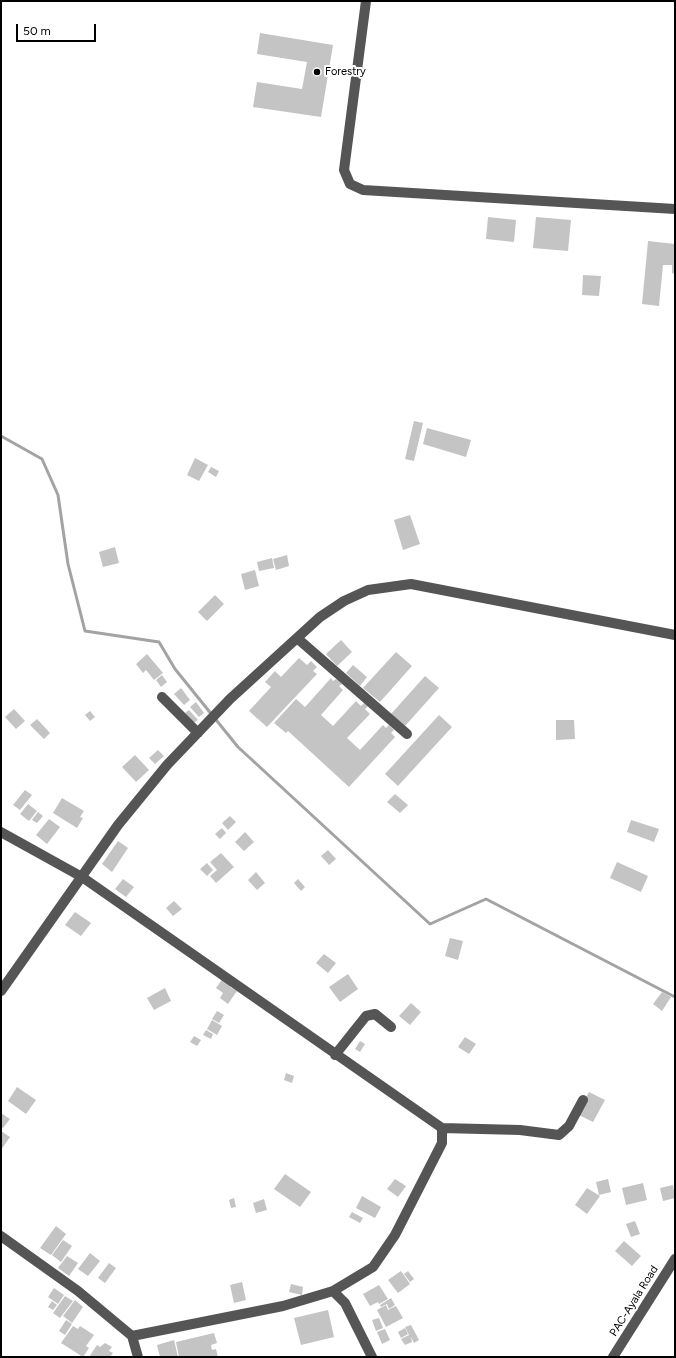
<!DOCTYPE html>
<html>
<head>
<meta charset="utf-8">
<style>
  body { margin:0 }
  #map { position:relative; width:676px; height:1358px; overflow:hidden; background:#fff; font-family:Figtree,sans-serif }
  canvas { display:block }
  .frame { position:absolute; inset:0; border:2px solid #000; pointer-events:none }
  .scale { position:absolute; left:16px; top:24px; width:80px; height:18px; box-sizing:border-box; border:2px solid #000; border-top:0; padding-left:5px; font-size:12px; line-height:14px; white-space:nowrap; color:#000; -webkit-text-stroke:3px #fff; paint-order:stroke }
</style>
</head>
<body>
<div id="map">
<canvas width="676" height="1358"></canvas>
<div class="frame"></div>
<div class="scale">50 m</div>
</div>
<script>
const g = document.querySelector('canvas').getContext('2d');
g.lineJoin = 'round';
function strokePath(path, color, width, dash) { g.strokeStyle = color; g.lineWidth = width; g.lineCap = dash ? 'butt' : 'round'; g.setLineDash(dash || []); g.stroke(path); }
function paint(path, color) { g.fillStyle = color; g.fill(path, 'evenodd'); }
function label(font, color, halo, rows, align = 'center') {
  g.font = font + ' Figtree,sans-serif'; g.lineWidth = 4; g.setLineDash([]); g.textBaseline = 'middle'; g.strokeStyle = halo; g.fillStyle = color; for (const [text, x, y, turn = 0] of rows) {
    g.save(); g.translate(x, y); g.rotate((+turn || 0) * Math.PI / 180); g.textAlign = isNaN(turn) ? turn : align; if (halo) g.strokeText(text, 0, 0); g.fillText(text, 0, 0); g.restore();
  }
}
const stream = new Path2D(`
  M1 436 42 459 58 495 68 564 85 631 159 642 175 669 238 747 430 924 486 899 675 997`);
const building = new Path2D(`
  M260 33 333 45 321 117 253 107 257 82 302 89 307 62 257 54Z
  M488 217 516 220 514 242 486 239Z
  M536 217 571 220 568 251 533 248Z
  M648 241 675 244V274L672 273V265H663L659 306 642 304Z
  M583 275 601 276 599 296 582 295Z
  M414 421 423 423 414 461 405 459Z
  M427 428 471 440 466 457 423 444Z
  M195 458 208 465 199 481 187 475Z
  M211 467 219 471 216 477 208 472Z
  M410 515 420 544 403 550 394 520Z
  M115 547 119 563 103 567 99 552Z
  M287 555 289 566 276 570 273 559Z
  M272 558 274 568 259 571 257 562Z
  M255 570 259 586 245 590 241 574Z
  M215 595 224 604 207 621 198 612Z
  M341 640 352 652 337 666 326 654Z
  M396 652 412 666 380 702 363 688Z
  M147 654 163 673 154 680 146 670 143 673 136 664Z
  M299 658 307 665 311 661 317 667 313 671 317 674 267 727 249 711 271 687 265 682 275 671 281 677Z
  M353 665 367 677 360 686 346 673Z
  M162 675 167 682 161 687 156 680Z
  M425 676 439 688 405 726 391 714Z
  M331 678 333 681 336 679 342 684 339 686 343 690 321 715 333 726 356 701 361 706 364 703 368 706 365 709 370 714 347 738 360 750 383 725 386 728 389 725 394 730 391 733 395 737 349 787 288 731 286 733 274 723 296 699 305 707Z
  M181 688 190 700 184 705 174 694Z
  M196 702 204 713 199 717 190 707Z
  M14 709 25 721 16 729 5 717Z
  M189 710 198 720 193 723 185 713Z
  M90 711 95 717 90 721 85 715Z
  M439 715 452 727 398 786 385 774Z
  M37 719 50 733 44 739 30 725Z
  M556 720H574L575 739 556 740Z
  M158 750 164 756 155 764 149 758Z
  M135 755 149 770 136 782 122 767Z
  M25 790 32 795 20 810 13 805Z
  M395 794 408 805 400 813 387 802Z
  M62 798 84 811 80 817 83 818 77 828 53 813Z
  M28 804 37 811 29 821 20 814Z
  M38 812 43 816 37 823 32 820Z
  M230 816 236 822 228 830 222 823Z
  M49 819 60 827 47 844 36 835Z
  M631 820 659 829 654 842 627 832Z
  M222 828 226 833 220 839 215 834Z
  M245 832 254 842 244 851 235 842Z
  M118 841 128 848 112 872 102 864Z
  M328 850 336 859 329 865 321 856Z
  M221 853 234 867 216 883 210 876 217 870 210 862Z
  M617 862 648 876 641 892 610 878Z
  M207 863 213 870 207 876 200 869Z
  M256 872 265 883 257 890 248 880Z
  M123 879 134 887 126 897 115 889Z
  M298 879 305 887 301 891 294 883Z
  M174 901 182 909 173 916 166 908Z
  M75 912 91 923 81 936 65 925Z
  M450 938 463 941 458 960 445 956Z
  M324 954 336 963 328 973 316 963Z
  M348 974 358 989 340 1002 329 987Z
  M223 978 231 984 230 987 237 991 228 1004 220 998 223 993 216 988Z
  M165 988 171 1001 154 1010 147 998Z
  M662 992 671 997 662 1011 653 1004Z
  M411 1003 421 1012 410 1025 399 1016Z
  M217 1011 224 1015 219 1023 212 1019Z
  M212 1020 222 1026 217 1035 207 1029Z
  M206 1030 213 1034 211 1039 203 1035Z
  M194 1036 201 1040 197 1046 190 1042Z
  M465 1037 476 1044 469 1054 458 1047Z
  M360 1041 365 1044 360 1052 355 1049Z
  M286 1073 294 1076 292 1083 284 1080Z
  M17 1087 36 1100 26 1114 8 1101Z
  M589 1092 605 1100 593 1122 577 1114Z
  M1 1113 10 1119 3 1128 1 1127Z
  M1 1131 10 1137 1 1150Z
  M285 1174 311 1192 300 1207 274 1189Z
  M395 1179 406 1186 398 1197 387 1189Z
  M608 1179 611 1192 599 1195 596 1182Z
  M643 1183 647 1200 626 1205 622 1188Z
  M673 1185 675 1198 663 1201 660 1188Z
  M587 1188 600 1196 587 1214 575 1205Z
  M362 1196 381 1207 375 1218 356 1208Z
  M234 1198 236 1207 231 1208 229 1200Z
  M264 1199 267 1210 256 1213 253 1203Z
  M352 1212 363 1218 360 1223 349 1217Z
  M635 1221 640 1234 631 1237 626 1224Z
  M56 1226 66 1234 51 1255 40 1248Z
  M63 1240 72 1246 61 1262 52 1255Z
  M624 1241 641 1256 632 1266 615 1251Z
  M90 1253 100 1261 88 1276 78 1269Z
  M67 1256 78 1263 69 1276 58 1268Z
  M109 1263 116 1268 105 1283 98 1278Z
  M401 1271 410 1284 398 1293 388 1280Z
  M408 1271 414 1279 410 1282 404 1274Z
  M242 1282 246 1300 234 1303 230 1285Z
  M291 1284 303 1287 302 1295 289 1292Z
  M379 1285 388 1299 379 1304 378 1302 370 1306 363 1294Z
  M54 1288 64 1295 58 1304 48 1297Z
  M65 1296 73 1301 60 1318 53 1313Z
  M391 1298 395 1305 389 1309 387 1304 381 1307 380 1305Z
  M75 1300 83 1307 72 1323 63 1316Z
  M52 1301 57 1305 53 1310 48 1307Z
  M386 1305 388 1310 396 1306 403 1318 386 1327 377 1310Z
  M328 1310 334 1337 301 1345 294 1318Z
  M379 1318 383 1328 376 1331 372 1320Z
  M66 1320 72 1324 65 1335 59 1331Z
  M411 1325 419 1340 414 1343 411 1337 412 1342 405 1345 401 1339 409 1335 405 1327Z
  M73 1326 78 1329 80 1326 94 1335 86 1346 89 1348 83 1357 61 1343Z
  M405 1328 408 1334 401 1338 398 1332Z
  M385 1329 390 1340 382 1344 377 1332Z
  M214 1333 217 1343 211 1345 212 1350 216 1349 218 1357H199L198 1356 179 1357 176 1342Z
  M174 1340 178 1357H160L157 1345Z
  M105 1343 112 1347 109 1351 113 1353 110 1357H89L97 1345 100 1347Z`);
const minor = new Path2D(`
  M366 1 344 170 350 184 363 190 675 209
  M297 638 407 734
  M162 697 198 733
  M1 832 82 877 442 1128V1143L395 1235 373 1267 333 1291 283 1306 132 1336
  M1 991 118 825 167 765 230 699 320 617 344 601 368 590 411 584 675 635
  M335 1055 366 1016 375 1014 391 1027
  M442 1128 520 1130 559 1135 569 1126 583 1100
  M1 1236 78 1291 132 1336 138 1357
  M333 1291 345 1303 372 1357
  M613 1357 675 1259`);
const markers = [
  [317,72,4,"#000"]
];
const poiNames = [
  ["Forestry",325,72]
];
const streetNames = [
  ["PAC-Ayala Road",634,1301,-58]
];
strokePath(stream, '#a3a3a3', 3);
paint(building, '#c4c4c4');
strokePath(minor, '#555', 10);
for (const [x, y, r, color] of markers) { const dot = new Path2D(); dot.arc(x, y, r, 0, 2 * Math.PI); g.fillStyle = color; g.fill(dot); strokePath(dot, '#fff', 1.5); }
label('11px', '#000', '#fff', poiNames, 'left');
label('11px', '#000', '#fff', streetNames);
</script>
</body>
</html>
